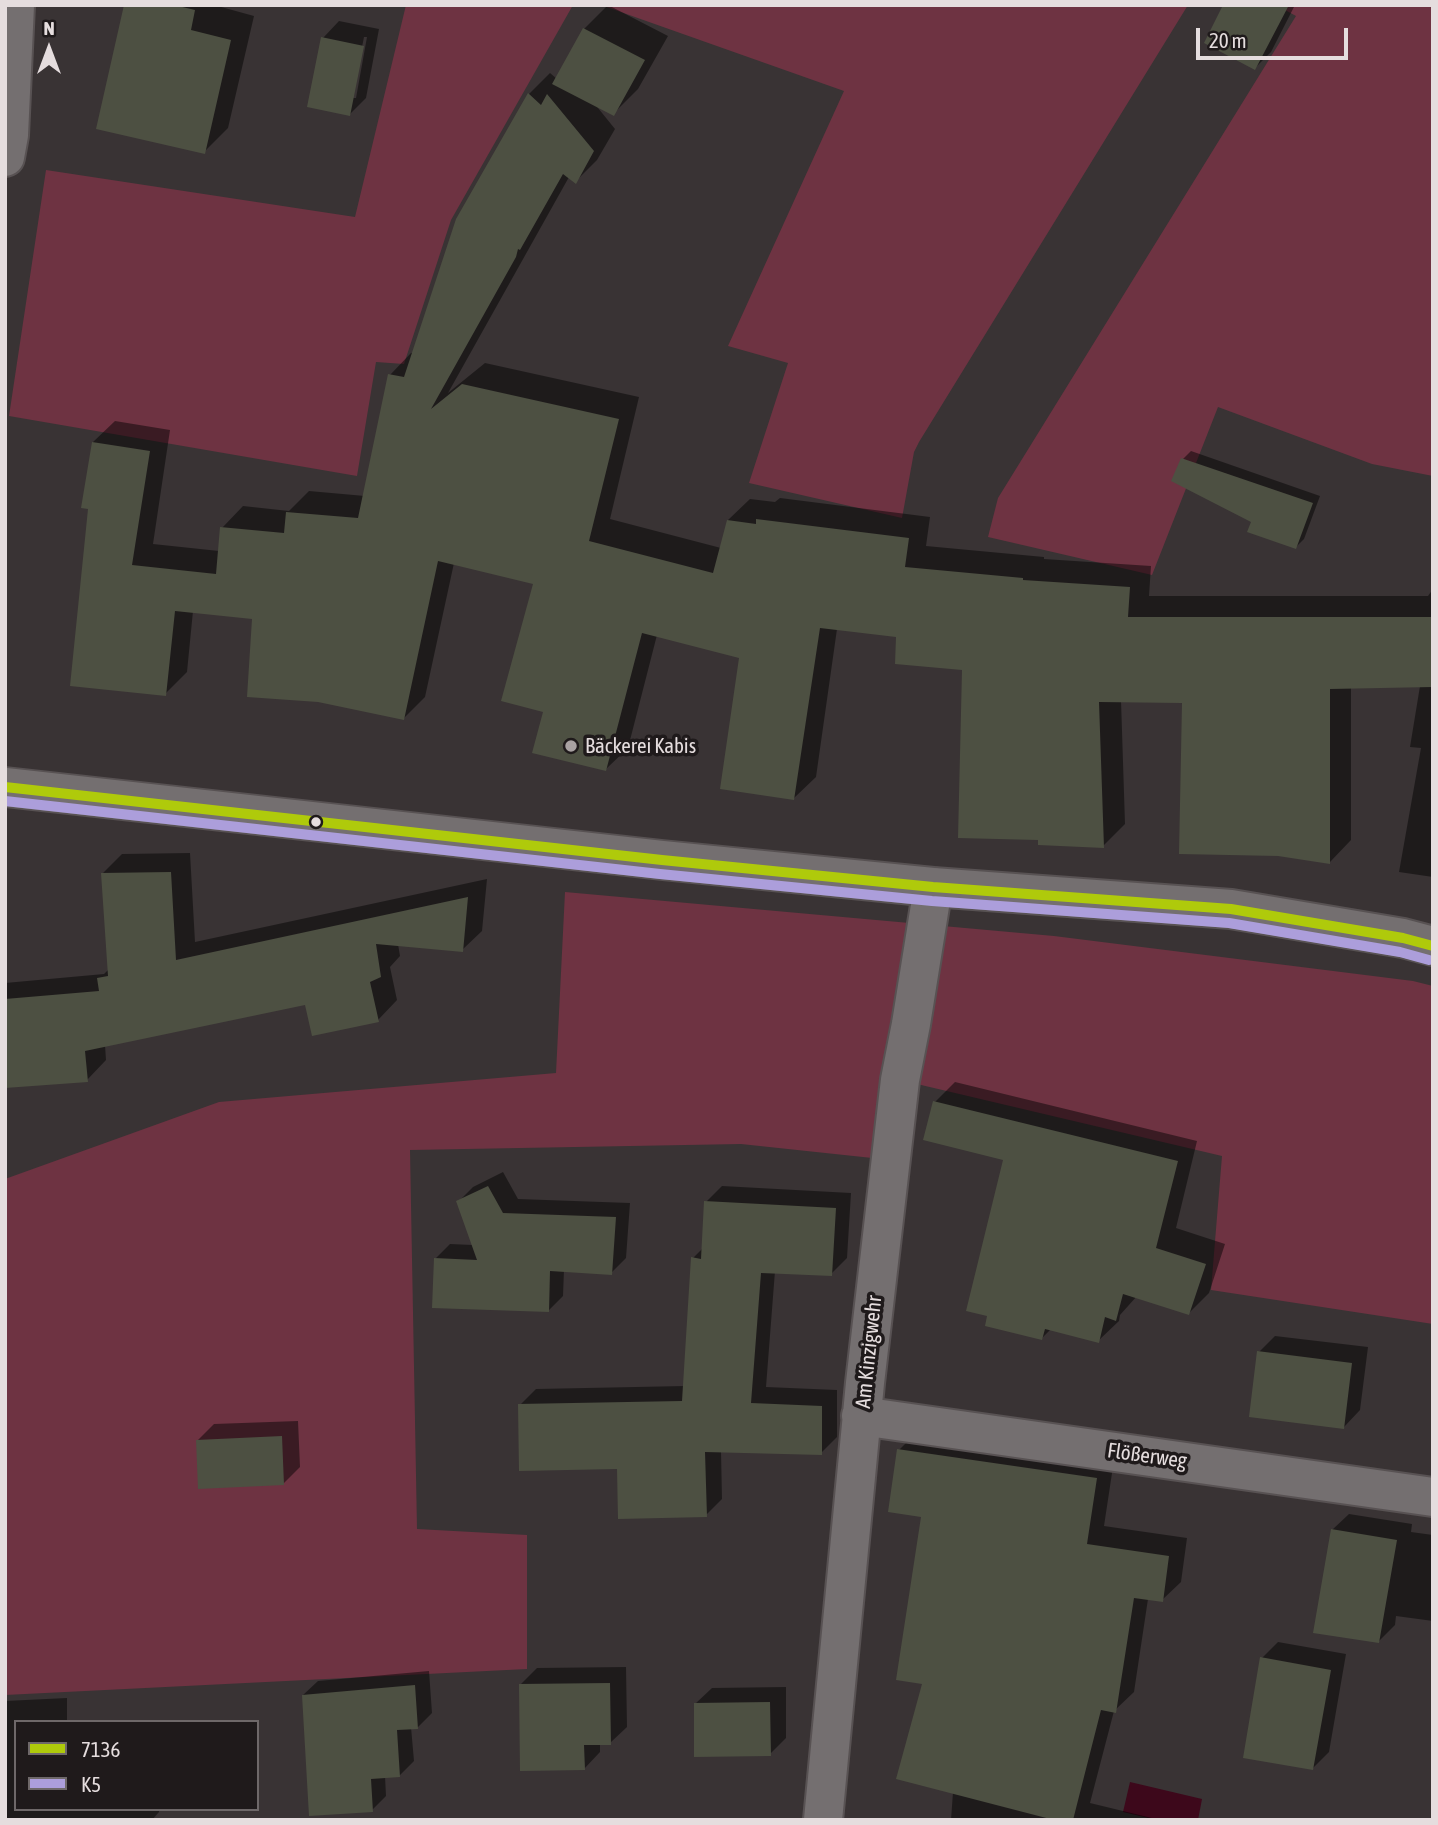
<!DOCTYPE html>
<html>
<head>
<meta charset="utf-8">
<style>
  body { margin:0 }
  #map { position:relative; width:1438px; height:1825px; overflow:hidden; background:#393334; font-family:"Asap Condensed",sans-serif }
  canvas { display:block }
  .frame { position:absolute; inset:0; border:7px solid #e5ddde; pointer-events:none }
  .legend { position:absolute; left:14px; top:1720px; width:245px; height:91px; box-sizing:border-box; background:#1f1a1b; border:2px solid #6e6869; margin:0; padding:9px 12px; list-style:none; font-size:21px; color:#e5ddde }
  .legend li { display:flex; align-items:center; gap:14px; height:35px }
  .legend b { width:35px; border:2px solid #6e6869 }
  .north { position:absolute; left:14px; top:14px; width:70px; height:70px; -webkit-text-stroke:5px #1f1a1b; paint-order:stroke; rotate:0deg; font-size:19px; font-weight:700; line-height:28px; text-align:center; color:#e5ddde }
  .north::after { content:''; display:block; margin:auto; width:24px; height:32px; background:#e5ddde; clip-path:polygon(50% 0,100% 100%,50% 72%,0 100%) }
  .scale { position:absolute; left:1196px; top:28px; width:152px; height:32px; box-sizing:border-box; border:4px solid #e5ddde; border-top:0; padding-left:9px; font-size:21px; line-height:24px; white-space:nowrap; color:#e5ddde; -webkit-text-stroke:5px #1f1a1b; paint-order:stroke }
</style>
</head>
<body>
<div id="map">
<canvas width="1438" height="1825"></canvas>
<div class="frame"></div>
<ul class="legend">
<li><b style="height:9px;background:#afca0b"></b>7136</li>
<li><b style="height:9px;background:#ac9edb"></b>K5</li>
</ul>
<div class="north">N</div>
<div class="scale">20 m</div>
</div>
<script>
const g = document.querySelector('canvas').getContext('2d');
g.lineJoin = 'round';
function paint(path, color) { g.fillStyle = color; g.fill(path, 'evenodd'); }
function strokePath(path, color, width, dash) { g.strokeStyle = color; g.lineWidth = width; g.lineCap = dash ? 'butt' : 'round'; g.setLineDash(dash || []); g.stroke(path); }
function label(font, color, halo, rows, align = 'center') {
  g.font = font + ' "Asap Condensed",sans-serif'; g.lineWidth = 7; g.setLineDash([]); g.textBaseline = 'middle'; g.strokeStyle = halo; g.fillStyle = color; for (const [text, x, y, turn = 0] of rows) {
    g.save(); g.translate(x, y); g.rotate((+turn || 0) * Math.PI / 180); g.textAlign = isNaN(turn) ? turn : align; if (halo) g.strokeText(text, 0, 0); g.fillText(text, 0, 0); g.restore();
  }
}
const green = new Path2D(`
  M406 5H573L451 220 404 364 376 362 357 476 9 416 46 170 355 217Z
  M601 5H1188L919 442 914 452 902 518 749 483 788 363 728 346 844 91Z
  M1276 5H1433V476L1372 464 1218 407 1152 575 988 537 998 498 1296 16Z
  M565 892 1054 936 1413 981 1433 986V1324L1211 1290 1222 1156 900 1080 891 1160 741 1144 410 1150 417 1529 527 1535V1669L5 1695V1179L219 1102 556 1073Z`);
const water = new Path2D(`
  M1130 1782 1202 1799 1198 1820H1157L1123 1812Z`);
const shadow = new Path2D(`
  M126 5H214L254 16 228 128 204 152Z
  M608 5 668 36 638 89 614 113 594 103 615 129 597 160 576 181 569 177 448 393 485 363 639 397 610 519 721 548 728 520 750 499 775 502 780 498 930 517 926 546 1044 557V559L1151 566 1149 596H1428L1433 589V877L1399 872 1421 748 1410 747 1420 686 1351 687V840L1330 862 1184 701 1121 700 1125 824 1103 846 964 668 898 636 837 629 816 777 794 798 741 657 657 635 628 748 606 769 536 583 454 563 425 697 403 719 254 617 193 611 187 672 165 694 90 508 93 442 115 421 170 430 153 544 219 551 222 528 243 506 289 511 309 491 365 496 390 375 411 353H414L529 94 550 73 557 79 584 29Z
  M1225 5H1295L1271 52 1255 68Z
  M339 21 379 29 366 98 350 114 323 38ZM364 37H367L356 98H352Z
  M1191 451 1320 496 1304 539 1296 547 1254 521 1183 459Z
  M190 853 195 942 487 879 482 931 462 950 398 944 400 956 390 967 397 1000 378 1020 306 1003 105 1045 106 1060 87 1080 5 1087V983L104 974 109 969 102 874 122 854Z
  M955 1082 1197 1141 1176 1228 1225 1244 1209 1293 1189 1313 1137 1296 1120 1315 1119 1321 1098 1341 1051 1329 1042 1338 1005 1159 935 1102Z
  M503 1172 518 1199 630 1203 626 1258 611 1273 564 1270 563 1296 548 1311 435 1259 450 1244 473 1245 458 1202 473 1187Z
  M722 1186 851 1193 847 1258 831 1274 775 1271 766 1387 837 1390V1437L821 1453 721 1451 722 1499 706 1515 618 1467 520 1405 536 1389 685 1386 693 1258 703 1248 706 1202Z
  M1275 1336 1368 1347 1360 1410 1344 1427 1259 1352Z
  M298 1421 300 1467 283 1484 198 1440 214 1424Z
  M918 1431 1114 1460 1104 1526 1187 1538 1181 1582 1162 1600 1148 1599 1134 1692 1114 1711 1090 1803 1160 1820H951L953 1792 924 1683 923 1516 899 1450Z
  M1349 1514 1412 1524 1411 1532 1433 1535V1621L1396 1616 1395 1625 1379 1641 1332 1530Z
  M1278 1642 1346 1654 1329 1752 1313 1768 1262 1658Z
  M626 1667 627 1727 610 1743H600V1752L584 1769 521 1684 537 1668Z
  M429 1671 432 1713 418 1727H411L414 1761 400 1775 385 1776 386 1796 372 1810 303 1695 318 1681Z
  M786 1687V1738L770 1754 695 1704 712 1688Z
  M67 1698V1722H16V1809H159V1812L152 1820H5V1701Z`);
const building = new Path2D(`
  M124 5H174L195 10 191 30 231 40 205 154 96 129Z
  M1223 5H1289L1255 70 1204 43Z
  M583 28 645 60 614 116 552 84Z
  M321 37 364 46 350 116 307 107Z
  M528 93 541 105 547 94 594 151 576 184 563 174 520 250 518 249 516 257 431 409 462 384 619 419 589 541 713 573 727 520 756 524V519L909 538 905 567 1023 578V580L1130 587 1128 617H1433V687L1330 689V864L1278 856 1179 854 1182 703 1099 702 1104 848 1038 845V840L958 838 962 670 895 664 896 637 820 628 794 800 720 789 739 658 642 633 606 771 532 753 543 712 501 701 533 584 438 561 404 720 318 702 247 697 252 619 175 611 166 696 70 686 88 509 81 508 92 442 150 451 132 565 216 574 220 527 284 533 286 512 358 518 388 374 404 377 456 219Z
  M1181 458 1313 503 1296 549 1247 532 1251 522 1171 481Z
  M171 872 176 960 468 897 463 952 376 944 381 977 370 982 379 1022 312 1036 305 1005 85 1051 88 1082 5 1088V999L99 991 97 978 108 976 101 873Z
  M933 1101 1178 1161 1156 1248 1206 1264 1189 1315 1123 1294 1116 1321 1105 1317 1099 1343 1045 1329 1042 1340 985 1326 987 1316 966 1311 1003 1160 923 1140Z
  M488 1186 503 1213 616 1217 612 1275 550 1271 549 1312 432 1308 434 1258 477 1260 456 1201Z
  M704 1201 836 1208 832 1276 761 1273 751 1403 822 1406V1455L705 1452 707 1517 618 1519 617 1469 519 1471 518 1404 682 1401 691 1257 701 1259Z
  M1257 1351 1352 1363 1344 1429 1249 1417Z
  M282 1436 284 1485 198 1489 196 1440Z
  M897 1449 1097 1478 1087 1544 1169 1556 1163 1602 1134 1598 1116 1713 1101 1710 1073 1820H1054L896 1779 922 1684 896 1680 921 1517 888 1512Z
  M1331 1529 1397 1540 1379 1643 1313 1633Z
  M1260 1657 1331 1670 1313 1770 1243 1758Z
  M610 1683 611 1745H584L585 1770 520 1771 519 1684Z
  M415 1685 418 1729 397 1730 400 1777 371 1779 373 1812 309 1816 302 1695Z
  M770 1702 771 1756 694 1757V1703Z`);
const minor = new Path2D(`
  M5 157 9 135 15 5
  M861 1416 1433 1497
  M823 1820 865 1383 900 1080 911 1024 933 887`);
const tertiary = new Path2D(`
  M5 787 662 860 933 887 1231 909 1403 938 1433 946`);
const bus1 = new Path2D(`
  M5 787 662 860 933 887 1231 909 1403 938 1433 946`);
const bus2 = new Path2D(`
  M5 801 660 874 932 901 1229 923 1400 952 1429 960`);
const markers = [
  [571,746,7,"#a9a2a2"],
  [316,822,6,"#e5ddde"]
];
const poiNames = [
  ["Bäckerei Kabis",585,746]
];
const streetNames = [
  ["Am Kinzigwehr",869,1352,-84],
  ["Flößerweg",1147,1456,8]
];
paint(green, '#6e3342');
paint(water, '#3d081b');
paint(shadow, '#0007');
paint(building, '#4d5042');
strokePath(minor, '#585253', 42);
strokePath(tertiary, '#585253', 42);
strokePath(minor, '#746f70', 38);
strokePath(tertiary, '#746f70', 38);
strokePath(bus1, '#afca0b', 10);
strokePath(bus2, '#ac9edb', 10);
for (const [x, y, r, color] of markers) { const dot = new Path2D(); dot.arc(x, y, r, 0, 2 * Math.PI); g.fillStyle = color; g.fill(dot); strokePath(dot, '#1f1a1b', 2.5); }
label('21px', '#e5ddde', '#1f1a1b', poiNames, 'left');
label('21px', '#e5ddde', '#1f1a1b', streetNames);
</script>
</body>
</html>
